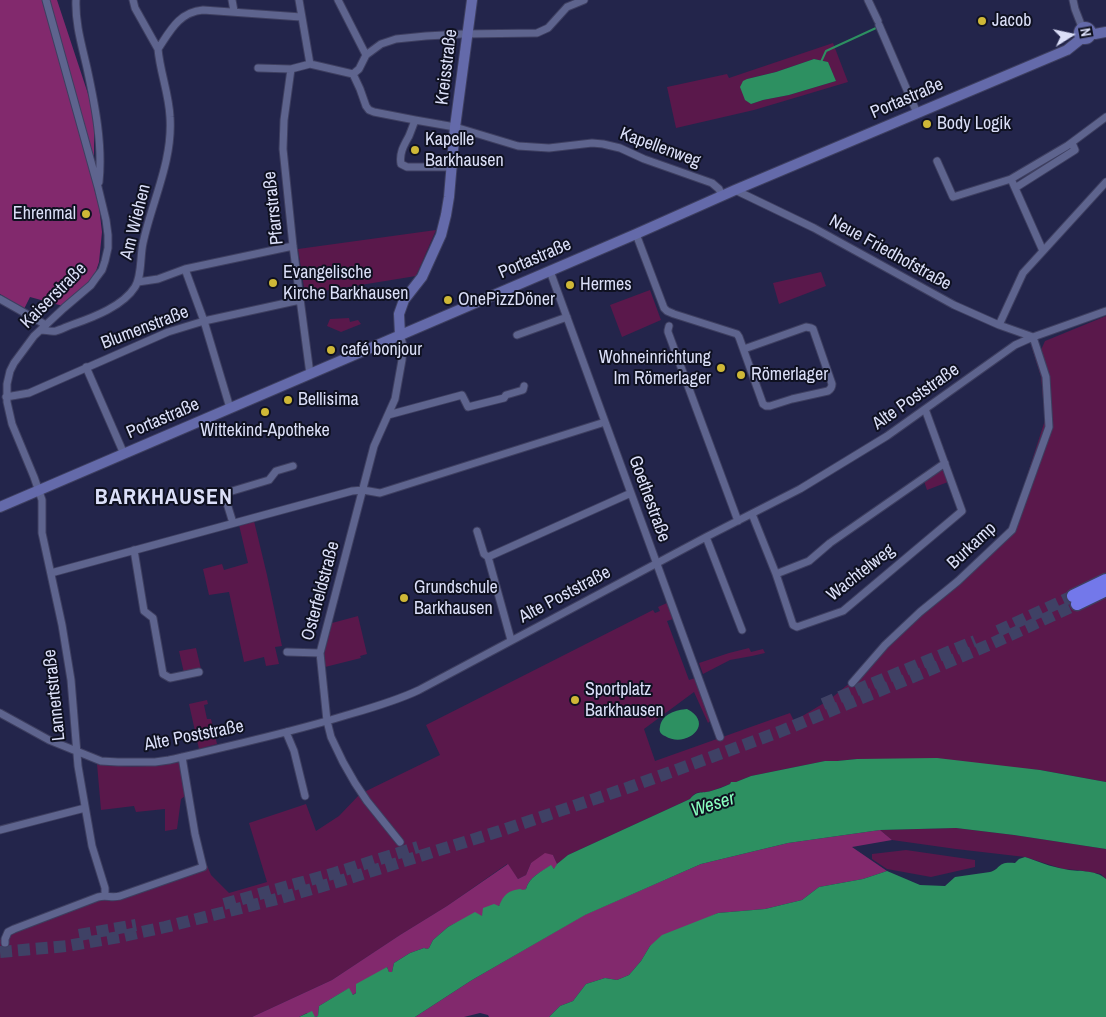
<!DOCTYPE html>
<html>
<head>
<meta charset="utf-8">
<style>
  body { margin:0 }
  #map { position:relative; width:1106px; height:1017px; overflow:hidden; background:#23254b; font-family:"Archivo Narrow",sans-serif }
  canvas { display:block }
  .north { position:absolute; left:1046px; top:10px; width:50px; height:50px; -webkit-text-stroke:4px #0f1121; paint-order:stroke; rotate:80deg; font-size:14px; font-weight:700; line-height:20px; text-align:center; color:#dbdff8 }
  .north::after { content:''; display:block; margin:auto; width:18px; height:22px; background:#dbdff8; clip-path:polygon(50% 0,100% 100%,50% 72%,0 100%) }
</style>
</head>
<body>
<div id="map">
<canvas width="1106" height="1017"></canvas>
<div class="north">N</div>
</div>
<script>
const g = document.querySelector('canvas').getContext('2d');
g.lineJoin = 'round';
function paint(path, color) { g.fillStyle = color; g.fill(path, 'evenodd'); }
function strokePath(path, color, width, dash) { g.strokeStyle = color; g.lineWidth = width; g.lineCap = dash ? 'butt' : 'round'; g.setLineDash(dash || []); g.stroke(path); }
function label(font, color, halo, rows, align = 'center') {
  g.font = font + ' "Archivo Narrow",sans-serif'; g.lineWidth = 4; g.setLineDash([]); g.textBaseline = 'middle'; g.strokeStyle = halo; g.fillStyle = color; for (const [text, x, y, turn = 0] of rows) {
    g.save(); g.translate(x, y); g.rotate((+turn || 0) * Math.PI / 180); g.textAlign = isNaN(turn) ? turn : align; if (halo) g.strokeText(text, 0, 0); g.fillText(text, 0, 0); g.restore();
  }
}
const green = new Path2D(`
  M833 43 848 82 754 110 676 128 667 87 727 74 729 78ZM814 59 827 62 836 81 789 95 763 100 751 104 747 79 776 72Z
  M436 230 416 276 305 294 298 249Z
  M821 272 826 286 779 304 773 283Z
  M650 290 661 320 622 337 610 305Z
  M1106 316V782L1040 770 857 759 837 761H825L751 776 736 782H731L730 784C724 786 718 789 711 791 701 794 697 789 690 799L568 855 557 864 553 855 531 863 526 875 518 879 507 864 447 906 400 935 332 980 252 1017H0V940L20 926 104 895 117 898 206 863 211 875 229 893 267 882 249 823 306 804 316 831 339 816 360 794 440 755 426 725 653 610 655 613 660 611 658 607 667 603 673 619 667 621 689 680 695 678 710 721 708 723 694 692 644 729 655 761 790 713 794 721 829 700 851 682 884 644 1009 532 1045 420 1041 377 1031 345 1041 350 1045 341Z
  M349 318 350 322 358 320 361 324 341 332 327 326 330 319Z
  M941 470 944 471 948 482 927 490 924 481Z
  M254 521 267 575 282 646 275 647 279 664 266 666 264 657 244 662 229 592 209 595 203 569 222 564 224 570 248 563 239 525Z
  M358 616 367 654 360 656 361 658 325 667 324 654 332 623Z
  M196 648 201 669 184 673 179 651Z
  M749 648 751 652 763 649 765 653 752 656 730 660 703 674 699 663 729 653Z
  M207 700 208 704 204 705 207 719H211L217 744 199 749 189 704Z
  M179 762 185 796 181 799 177 829 165 831V809L136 812 134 806 101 810 97 764C124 768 153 767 179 762Z
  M956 828 1014 835 1106 849V879L1101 874 1077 870 1063 869 1025 857 956 849 892 840 880 830Z
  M906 850 975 860V867L931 877 887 869 872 859V854Z`);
const forest = new Path2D(`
  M0 0H57L94 112V188L99 206 102 232 99 262 94 277 63 306 30 297 24 309 0 294Z
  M880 830 892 840 852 847 887 871 863 879 819 887 802 900 765 909 718 913 650 946 641 961 629 975 617 980 605 978 586 984 573 1001 560 1006 549 1017H489L488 1015 480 1013 464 1017H415L472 980 584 915 701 864 788 843Z
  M545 853 553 855 557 864 555 870 551 866C541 872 529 877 526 889L482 916 456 923 448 927 433 940 429 948 427 949 424 948 410 953 394 963 392 972H389L387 967 353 995 348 989 319 1006 318 1016 315 1017 307 1013 299 1017H252L332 980 400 935 447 906 508 864 518 879 526 875 531 863Z`);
const water = new Path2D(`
  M814 59 828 62 836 81 789 95 763 100 751 104 745 100 740 87 743 81 747 79 776 72Z
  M687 709C716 724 686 749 665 736 660 734 659 731 660 727 662 713 677 710 687 709Z
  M937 758 1040 770 1106 782V849L1014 835 956 828 880 830 788 843 701 864 585 915 472 980 415 1017H299L312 1011 315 1017 318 1016 319 1006 349 988 353 995 356 993V984L387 967 389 972H392L394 963 410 953 424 948 427 949 429 948 433 940 448 927 475 912 482 916 483 908 494 904 499 906C504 894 508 891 520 889L523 890 526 889C529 877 541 872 551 865L554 869 557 864 568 855 690 799C697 790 701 794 711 791 717 789 724 787 730 784L731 782H736L751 776 825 761H837L857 759Z
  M1025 857C1037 861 1051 867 1064 869 1077 872 1095 869 1106 879V1017H549L560 1006 573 1001 586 984 605 978 617 980 629 975 641 961 650 946 662 935 718 913 765 909 802 900 819 887 863 879 887 871 920 885 945 886 955 877 990 872C1002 868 997 861 1015 863L1019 859Z`);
const stream = new Path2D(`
  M821 62 826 51 876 28`);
const highwayTunnel = new Path2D(`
  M998 631 1073 596
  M823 704 975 641
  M224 904 335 873 418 847
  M79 935 136 925
  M0 952 67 946 119 937 165 927 277 899 340 881 500 831 630 787 779 732 903 681 991 644 1077 604`);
const street = new Path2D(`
  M46 0 98 187 106 220 108 235V248L105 261 102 270 96 278 91 285 64 308 34 336 14 363 10 371 7 384V402L12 424 34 477 42 500V533L62 625 71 680 78 766 92 846 105 888V895
  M76 0C75 23 82 46 87 68 95 105 103 145 99 182
  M133 0 135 8 158 49
  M232 0 234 11
  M299 0 310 64
  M338 0 366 55 359 69 353 74
  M868 0 878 21
  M1073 0 1075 9 1082 27
  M879 25 917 113
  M366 55 381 44 396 39 426 36 463 34 537 33 548 28 567 7 584 0
  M258 68 291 69 310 64 353 74
  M291 69 284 120 283 149 293 246 310 374
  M353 74 360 89 366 106 369 110 374 112 415 120 455 127 518 146 549 148 592 143 603 144 620 148 644 159 712 183 719 189 722 196
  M415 120C413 126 411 131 409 136 404 145 399 153 401 164L407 167H451
  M937 161 953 197 1011 179
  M1015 188 1075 150 1072 143
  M735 190 814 228 954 305 999 325 1033 337
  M636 234 664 308 667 311 674 314 737 334 739 337 763 404 766 406H770L792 399 828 391C831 389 832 387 832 384L813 329 811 328 806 327 744 349
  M1043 251 1011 179 1067 146 1106 117
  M185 269 204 321 230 408
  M550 271 720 737
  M138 282 158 279 185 269 293 246
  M0 299 46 325
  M999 325 1023 273 1106 182
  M669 326 668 330V332L738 521
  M41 330C46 330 51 332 56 331 62 329 68 326 74 324 94 317 123 306 135 287 142 276 140 256 143 243 152 201 173 161 170 117 169 94 160 72 158 49 170 31 179 12 203 10L301 17
  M400 335 403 345 402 360 395 399 374 446 320 653 327 721 331 737 343 762 355 783 367 801 400 842
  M517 335 567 317
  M86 367 124 454
  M6 397 29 393 168 332 204 321 300 300
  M388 415 462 395 468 407 504 398 506 395 523 390 524 386
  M752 514 776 574 793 625 797 627 843 611 962 511 925 409
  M233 523 225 497 229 492 269 480 276 471 293 466
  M477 531 484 554 488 557
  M706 537 742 630
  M134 550 144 611 153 618 163 674 170 678 199 672
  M51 573 352 491 363 490 380 493 605 422
  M776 574 809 561 830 543 945 463
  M511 640 488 557 631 493
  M287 652 320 653
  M852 683 885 645 920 612 958 581 1012 530 1049 427 1046 377 1033 337
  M0 713 49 740 101 761 118 762H155L169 760C229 746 289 733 347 715 371 708 396 701 419 690L706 537 800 489 887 436 1015 345 1033 337 1106 311
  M286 732 294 751 305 796
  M0 830 85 808
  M5 943V939L8 932 14 929 98 897C106 895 112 898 120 896L203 867 195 834 182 757`);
const secondary = new Path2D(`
  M1079 33a6 6 0 1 1 12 0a6 6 0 1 1-12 0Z
  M1092 34H1095L1106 32
  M400 335 399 314 404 300 422 277 441 235 446 215 449 197 455 127 472 0
  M0 507 636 234 735 190 1067 50 1082 38`);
const highway = new Path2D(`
  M1073 596 1106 580
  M1077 604 1106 590`);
const markers = [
  [982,21,5,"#cfb837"],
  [927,124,5,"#cfb837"],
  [415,150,5,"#cfb837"],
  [86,214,5,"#cfb837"],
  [273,283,5,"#cfb837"],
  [570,285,5,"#cfb837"],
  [448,300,5,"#cfb837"],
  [331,350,5,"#cfb837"],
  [721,368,5,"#cfb837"],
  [741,375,5,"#cfb837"],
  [288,400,5,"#cfb837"],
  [265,412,5,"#cfb837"],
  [404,598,5,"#cfb837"],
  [575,700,5,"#cfb837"]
];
const poiNames = [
  ["Jacob",992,21],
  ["Body Logik",937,124],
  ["Kapelle",425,140],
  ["Barkhausen",425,161],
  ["Ehrenmal",76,214,"right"],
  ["Evangelische",283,273],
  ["Kirche Barkhausen",283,294],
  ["Hermes",580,285],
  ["OnePizzDöner",458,300],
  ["café bonjour",341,350],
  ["Wohneinrichtung",711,358,"right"],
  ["Im Römerlager",711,379,"right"],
  ["Römerlager",751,375],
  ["Bellisima",298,400],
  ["Wittekind-Apotheke",265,431,"center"],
  ["Grundschule",414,588],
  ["Barkhausen",414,609],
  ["Sportplatz",585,690],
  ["Barkhausen",585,711]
];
const streetNames = [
  ["Kreisstraße",447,67,-83],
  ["Portastraße",907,99,-23],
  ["Kapellenweg",660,148,20],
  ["Pfarrstraße",274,208,-96],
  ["Am Wiehen",136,222,-76],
  ["Neue Friedhofstraße",890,253,29],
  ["Portastraße",535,259,-23],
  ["Kaiserstraße",54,296,-45],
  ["Blumenstraße",145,328,-21],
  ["Alte Poststraße",916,397,-35],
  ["Portastraße",163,419,-23],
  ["Goethestraße",649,499,70],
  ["Burkamp",972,546,-43],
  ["Wachtelweg",861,573,-38],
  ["Osterfeldstraße",321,591,-75],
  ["Alte Poststraße",565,595,-28],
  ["Lannertstraße",55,695,-96],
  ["Alte Poststraße",194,736,-11]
];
const waterNames = [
  ["Weser",713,805,-17]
];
const districtNames = [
  ["BARKHAUSEN",164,498]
];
paint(green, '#5a184b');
paint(forest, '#82296d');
paint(water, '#2d9061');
strokePath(stream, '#2d9061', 2);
strokePath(highwayTunnel, '#3f4165', 12, [12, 6]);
strokePath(street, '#3e3f60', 9);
strokePath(secondary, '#3e3f60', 12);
strokePath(highway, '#3e3f60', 15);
strokePath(street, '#5e648e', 7);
strokePath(secondary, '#646aaa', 10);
strokePath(highway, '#7378ea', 12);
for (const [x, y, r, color] of markers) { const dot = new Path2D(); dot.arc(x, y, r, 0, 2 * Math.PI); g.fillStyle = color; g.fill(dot); strokePath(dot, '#0f1121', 2); }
label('18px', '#dbdff8', '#0f1121', poiNames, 'left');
label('18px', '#dbdff8', '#0f1121', streetNames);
label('italic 19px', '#88febe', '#0f1121', waterNames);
g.letterSpacing = '1px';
label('bold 22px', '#dbdff8', '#0f1121', districtNames);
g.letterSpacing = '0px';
</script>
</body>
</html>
